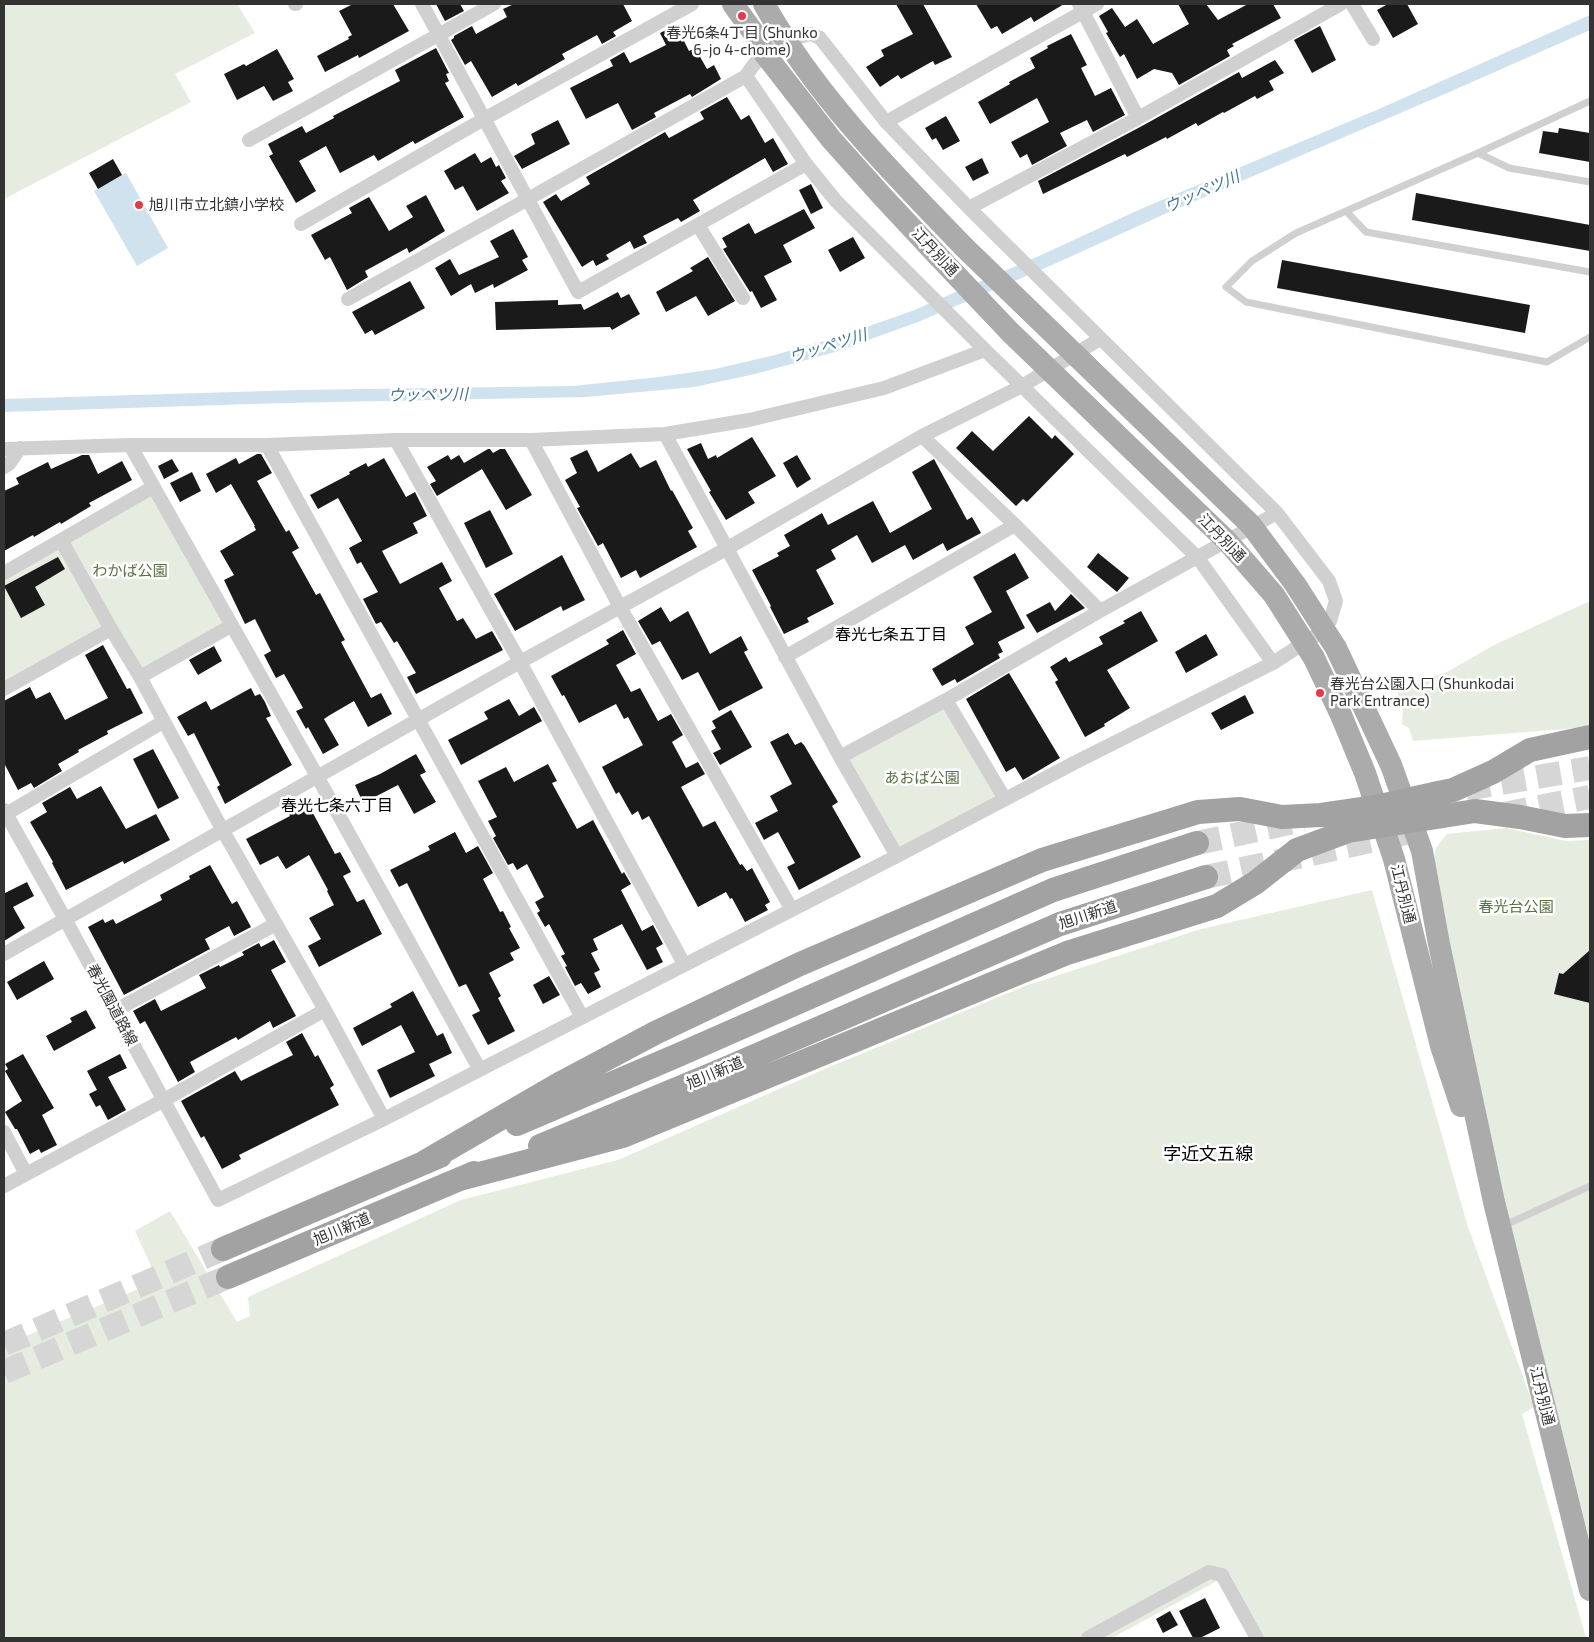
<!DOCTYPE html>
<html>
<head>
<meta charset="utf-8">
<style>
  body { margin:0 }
  #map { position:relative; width:1594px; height:1642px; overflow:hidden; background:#fff; font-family:"Exo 2",sans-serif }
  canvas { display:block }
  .frame { position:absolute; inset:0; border:5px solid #333; pointer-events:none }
</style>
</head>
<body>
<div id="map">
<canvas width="1594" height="1642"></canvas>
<div class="frame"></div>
</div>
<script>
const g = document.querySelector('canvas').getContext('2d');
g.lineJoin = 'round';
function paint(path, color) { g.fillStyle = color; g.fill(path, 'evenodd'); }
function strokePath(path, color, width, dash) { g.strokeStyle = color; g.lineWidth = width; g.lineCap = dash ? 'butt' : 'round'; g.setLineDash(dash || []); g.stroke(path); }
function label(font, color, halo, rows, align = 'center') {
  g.font = font + ' "Exo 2","Noto Sans JP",sans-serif'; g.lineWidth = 5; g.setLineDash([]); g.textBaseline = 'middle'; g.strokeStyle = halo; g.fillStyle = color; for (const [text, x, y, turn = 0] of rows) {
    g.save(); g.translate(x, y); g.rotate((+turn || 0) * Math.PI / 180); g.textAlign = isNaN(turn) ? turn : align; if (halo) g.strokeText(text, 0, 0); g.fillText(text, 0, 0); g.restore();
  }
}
const green = new Path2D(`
  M7 4H237L255 33 175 74 191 102 4 199V5Z
  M153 487 231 626 140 677 111 630 4 689V573Z
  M1590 601V727L1413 741 1409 728 1402 724 1403 710 1397 691 1449 671 1494 645Z
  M946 700 1005 799 897 856 840 757Z
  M1506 828 1566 841 1590 840V1547L1501 1202 1432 868 1436 848 1447 834Z
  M1372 890 1467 1224 1534 1407 1522 1414 1586 1638H1265L1230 1574 1112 1638H4V1345L158 1281 135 1231 170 1211 237 1322 250 1316 248 1297 461 1200 618 1160 820 1071 1025 986 1201 929Z`);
const water = new Path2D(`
  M1590 15V30L1454 90 1167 213 1052 265 918 322 835 352 755 374 694 387 586 397 284 403 4 412V399L300 390 573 386 659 377 715 369 771 356 835 338 912 311 1039 256 1143 208 1379 109Z
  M126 173 168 248 137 266 94 191Z`);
const building = new Path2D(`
  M353 4H393L409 31 359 58 358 55 325 72 317 56 349 39 348 37 352 35 339 11Z
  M436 4H460L464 11 445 21Z
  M514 4H623L632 21 613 32 616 36 602 44 597 35 562 54 565 59 518 86 516 83 492 97 471 61 465 65 451 40 454 38V36L472 26 476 34 507 17 503 9Z
  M896 4H923L952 57 935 65 933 61 901 79 898 75 880 87 866 67 884 56 881 50 913 34Z
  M976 4H1064L1034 22 1031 17 1002 34 997 26 991 29Z
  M1178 4H1206L1218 20 1248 4H1273L1281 18 1232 44 1234 46 1227 50 1230 56 1179 85 1172 73 1154 69 1137 79 1124 54 1120 57 1106 33 1108 32 1099 16 1112 8 1125 27 1137 19 1153 44 1189 24Z
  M1388 4H1407L1418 24 1393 38 1377 10Z
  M676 25 689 51 695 48 707 69 714 65 721 79 692 97 690 94 654 113 656 117 632 130 618 103 586 119 570 88 613 66 610 60 624 52 630 63 666 45 660 33Z
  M1320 26 1336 60 1312 73 1294 40Z
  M1071 34 1087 65 1081 68 1095 96 1111 88 1125 115 1093 132 1087 120 1060 133 1067 146 1032 165 1027 154 1020 158 1011 142 1049 122 1037 98 990 124 978 102 1010 84 1009 82 1035 68 1030 58 1048 48 1047 46Z
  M436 48 449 73 446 74 449 81 445 83 464 117 415 144 413 141 378 161 374 155 340 173 326 146 299 161 316 191 296 203 269 156 273 154 268 144 302 126 306 133 334 118 333 116 400 81 395 70Z
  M277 49 294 79 288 82 293 91 273 101 264 86 237 100 224 74 244 64 246 66Z
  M1275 60 1284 73 1269 81 1274 90 1257 99 1255 96 1224 113 1223 112 1198 126 1196 123 1167 139 1166 137 1127 157 1125 154 1043 194 1038 181 1142 126 1239 72 1242 78Z
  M727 97 741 120 749 115 765 143 773 138 788 164 773 172 765 158 693 200 700 211 681 222 678 218 643 236 647 243 634 249 630 241 606 255 609 259 596 266 593 260 582 267 543 202 556 194 561 201 590 184 586 177 665 132 669 138 704 119 700 112Z
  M946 116 960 141 943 150 936 138 932 140 925 128Z
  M558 120 570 144 522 169 514 156 535 144 531 134Z
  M1559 128 1590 133V162L1539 153 1543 131 1558 133Z
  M475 153 481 163 491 157 496 167 499 165 506 178 501 181 509 193 477 211 463 186 455 190 444 171Z
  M982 158 989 173 973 181 965 167Z
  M113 159 122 175 98 189 89 173Z
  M811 184 823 208 811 214 799 190Z
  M1416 193 1590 225V251L1412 220Z
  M426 195 445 231 409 253 407 248 365 271 368 277 347 290 330 257 325 260 311 235 352 213 349 208 369 197 389 231 413 217 406 206Z
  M804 209 815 228 783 245 792 262 764 276 777 300 761 308 752 291 750 292 723 249 727 247 722 238 749 223 755 234Z
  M513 229 528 257 522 260 528 270 494 288 493 284 475 293 471 284 451 296 435 268 450 259 459 275 499 257 490 241Z
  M853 237 865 258 840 272 828 250Z
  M708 257 735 301 708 316 696 296 666 312 656 292 693 271 690 268Z
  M1282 260 1530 305 1525 333 1277 288Z
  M410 281 425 308 375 335 372 330 365 334 352 312Z
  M618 292 621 298 629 294 640 314 612 330 610 327 496 330 495 302 558 300V305L581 304 584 310Z
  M1029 416 1052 439 1055 435 1074 454 1027 502 1023 499 1016 506 956 448 972 431 993 451Z
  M752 437 776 476 748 492 755 503 726 520 709 492 711 491 687 449 701 443 708 459 716 455 717 458Z
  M488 449H490L493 453 500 449H505L532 495 506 510 482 469 437 496 430 484 436 481 427 467 448 455 451 460 459 455 464 463Z
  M587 450 598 472 631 453 640 468 656 460 671 491 672 490 693 528 688 531 697 547 640 578 636 570 621 578 603 543 598 546 577 508 580 507 565 480 577 473 570 458Z
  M257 454H261L272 473 257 481 286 532 289 530 299 548 292 552 316 595 320 593 345 640 341 642 371 698 381 693 392 714 368 727 354 701 330 715 324 719 339 745 323 754 308 727 306 729 296 711 303 708 284 674 276 678 264 655 271 651 255 619 245 624 224 580 234 575 220 551 256 530 254 526H255L231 484 216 493 206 474 236 458 239 464Z
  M82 455H89L98 474 122 461 132 480 89 503 91 506 61 524 60 522 34 537 33 535 4 551V491L19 484 16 478 48 462 51 469Z
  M797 455 811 479 797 488 783 463Z
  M384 458 406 497 415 492 427 516 413 523 418 533 382 551 400 584 442 562 452 581 439 588 457 621 463 618 476 639 492 631 503 650 416 694 407 677 416 673 397 641 394 643 381 622 376 624 363 599 378 592 361 562 357 564 349 548 362 541 338 498 318 509 310 495 350 474 349 472 366 463 368 467Z
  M172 459 179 471 164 479 158 466Z
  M934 459 967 520 972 517 981 533 947 551 943 543 913 560 905 545 872 563 857 535 831 550 836 559 816 570 834 604 807 618 809 622 784 634 770 607 771 606 752 570 779 556 777 553 790 546 784 535 822 513 828 525 873 501 890 533 932 509 912 472Z
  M192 472 201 491 180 502 170 483Z
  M490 510 513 554 486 568 464 523Z
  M1015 553 1029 578 1006 591 1025 628 998 642 1003 652 998 654 1000 658 957 683 955 679 942 686 932 669 974 644 965 627 992 612 973 577Z
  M1098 553 1129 578 1117 592 1087 567Z
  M562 555 585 600 563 611 561 606 515 631 494 594Z
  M58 557 65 569 35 587 45 605 21 618 4 586Z
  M1071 594 1085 608 1037 633 1026 615 1050 602 1055 611Z
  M661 607 670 622 688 611 710 654 741 636 748 650 744 652 763 688 719 711 698 672 682 680 660 641 652 645 638 621Z
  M1141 611 1158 641 1107 670 1130 708 1104 724 1105 726 1085 737 1055 682 1058 680 1050 667 1066 657 1069 662 1103 644 1099 637 1125 623 1123 621Z
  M623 630 636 654 616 665 631 692 640 688 658 721 671 714 683 735 672 742 686 768 698 762 705 774 681 787 703 827 715 821 740 865 742 864 747 871 752 868 770 902 765 905 768 910 745 922 732 898 730 899 726 892 698 907 649 816 642 820 638 811 632 815 619 792 616 794 602 767 643 745 628 717 624 719 616 704 579 723 564 695 562 696 551 676 609 644 606 640Z
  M1206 634 1218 655 1186 673 1175 652Z
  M103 645 127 689 130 688 143 713 107 731 108 734 78 750 79 752 58 764 62 771 34 788 31 783 18 790 4 763V701L30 687 36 699 50 692 65 720 108 698 85 655Z
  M214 646 222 661 198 675 189 660Z
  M1009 673 1060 758 1023 780 1015 767 1006 772 966 699Z
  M251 688 255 696 260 694 265 702 271 716 266 718 292 765 225 804 217 787 220 785 194 733 188 736 177 717 206 701 211 710Z
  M1245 695 1254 713 1221 730 1211 713Z
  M509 699 519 716 534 707 542 721 461 765 448 740 488 719 484 712Z
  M731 710 752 747 720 765 713 753 721 749 711 731 716 728 712 721Z
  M788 733 795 745 801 742 804 745 838 802 832 806 861 857 799 890 787 867 795 863 778 832 764 840 755 823 778 811 770 796 792 784 770 742Z
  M153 749 179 798 158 809 133 759Z
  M416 754 426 772 420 775 436 802 414 814 398 785 363 803 355 785 380 774Z
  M548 764 557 781 552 783 577 829 593 820 622 874 624 872 631 884 621 890 642 931 653 925 663 944 656 948 663 962 647 970 622 924 593 939 598 950 591 953 600 970 594 973 601 987 588 994 581 983 575 986 565 967 567 966 561 956 565 954 549 924 545 927 537 913 540 911 535 902 544 897 527 864 517 870 513 863 508 865 493 838 496 836 488 821 497 817 478 781 506 767 514 782Z
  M101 786 126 829 156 814 170 840 124 864 123 861 66 890 52 863 53 862 30 822 47 812 42 803 70 787 77 799Z
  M308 804 335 854 340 852 351 872 343 876 357 902 364 899 382 934 319 967 308 946 321 939 309 918 334 905 327 891 328 890 309 855 286 869 278 856 260 865 246 839 290 816 289 814Z
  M455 832 466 853 478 846 493 873 483 879 500 912 503 911 511 927 509 928 520 948 510 953 514 960 489 973 501 996 498 998 515 1031 488 1045 472 1015 480 1011 466 984 459 987 407 883 399 887 390 870 430 850 428 846Z
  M210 865 232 904 237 901 251 927 234 936 229 926 205 939 210 949 124 995 88 927 103 919 105 923 113 919 116 924 162 900 160 895 190 879 189 876Z
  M27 882 34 896 13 907 25 928 4 941V892L5 893Z
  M274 940 286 962 271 970 296 1016 273 1028 270 1021 238 1040 236 1037 190 1062 195 1072 178 1082 145 1021 140 1024 133 1011 155 999 161 1011 206 988 199 975 219 965 220 967 244 955 242 952 259 943 261 947Z
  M1590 950V1003L1554 994 1559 973 1563 974Z
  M44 961 54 979 17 1000 7 982Z
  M549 976 560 995 543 1004 533 985Z
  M413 991 437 1036 443 1033 452 1053 429 1064 435 1076 390 1098 377 1070 415 1052 401 1025 362 1046 353 1028 392 1007 390 1004Z
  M86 1010 96 1028 54 1051 46 1036 72 1022 70 1018Z
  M302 1033 315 1057 318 1055 334 1085 330 1088 339 1105 239 1155 241 1159 222 1169 204 1136 201 1138 181 1101 235 1071 241 1081 293 1055 286 1042Z
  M23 1054 54 1108 42 1115 57 1145 41 1153 39 1149 30 1154 17 1129H15L5 1112 22 1101 5 1071 8 1069 5 1064Z
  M120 1054 127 1068 108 1077 126 1110 108 1120 100 1105 96 1107 89 1094 97 1090 87 1071Z
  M1205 1598 1220 1628 1200 1638H1193L1179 1611Z
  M1170 1611 1178 1625 1163 1633 1156 1619Z`);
const trunkTunnel = new Path2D(`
  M1466 789 1590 768
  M1504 814 1590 797
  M1197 843 1303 820
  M1206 877 1407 833
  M4 1344 223 1249
  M4 1372 228 1277`);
const service = new Path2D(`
  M1590 101 1478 153 1296 233 1252 261 1226 287 1246 302 1547 362 1590 337
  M1478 153 1509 168 1590 182
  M1346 211 1366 232 1590 272
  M1503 1226 1590 1186`);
const minor = new Path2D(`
  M295 4H296
  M422 4 578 292 806 164
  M1079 4 1138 118
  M1352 4 1373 39
  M886 122 1097 4
  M249 140 494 4
  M969 208 1138 118 1341 4
  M301 224 484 119 692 4
  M698 225 743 298
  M348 299 528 199 746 76
  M665 434 840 757 897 856
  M922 436 1015 525 1100 611
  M396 440 520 662 684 964
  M531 440 620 607 792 910
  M130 445 317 776 480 1070
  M267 445 582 1017
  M4 449 130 445H267L396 440H531L665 434 749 420 884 388 985 350
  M4 467 9 464 20 448
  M61 540 111 629 140 677 222 829 325 1010 384 1119
  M4 573 153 487
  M785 657 1015 525
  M140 677 231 626
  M4 689 111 629
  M946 700 1005 799
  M840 757 946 700 1100 611 1277 513
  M4 810 65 919 218 1200 384 1119 897 856 1074 763 1273 663 1321 632 1330 621 1336 601 1329 581 1277 513 969 208 886 122 820 38 811 34C781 41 763 48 746 76L806 164 836 201 985 350 1198 558 1273 663
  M6 814 163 722
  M4 954 520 662 726 549 922 436 1022 386 1100 339
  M114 1011 276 924
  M4 1132 26 1174
  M4 1186 164 1100 325 1010
  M1088 1638 1209 1572 1222 1575 1257 1638`);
const primary = new Path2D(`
  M733 4 758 39 764 53 831 139 882 196 938 256
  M764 4C816 96 892 173 965 248
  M1336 648 1391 765 1422 851 1439 944 1494 1202 1590 1590
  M1314 658 1341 715 1365 773 1394 859 1441 1046 1461 1106`);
const trunk = new Path2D(`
  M517 1124 683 1053 1053 890 1197 843
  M540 1146 727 1068 1060 924 1206 877
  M425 1162 563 1082 655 1033 800 964 1042 860 1198 812 1240 809 1282 817 1321 815 1376 807 1438 793 1453 790 1493 772 1530 750 1590 737
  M460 1179 623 1136 1067 953 1217 906 1255 883 1297 850 1348 831 1475 811 1520 817 1565 826 1590 825
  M223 1249 440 1156
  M228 1277 474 1173`);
const primaryBridge = new Path2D(`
  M965 248 1251 525 1295 584 1336 648
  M938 256 1010 332 1227 541 1274 595 1314 658`);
const markers = [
  [742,16,5,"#e63946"],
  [139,205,5,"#e63946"],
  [1320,693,5,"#e63946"]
];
const poiNames = [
  ["春光6条4丁目 (Shunko",742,33,"center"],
  ["6-jo 4-chome)",742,50,"center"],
  ["旭川市立北鎮小学校",149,205],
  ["春光台公園入口 (Shunkodai",1330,684],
  ["Park Entrance)",1330,701]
];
const streetNames = [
  ["江丹別通",935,252,47],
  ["江丹別通",1222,538,46],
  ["江丹別通",1403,894,76],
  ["旭川新道",1088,915,-18],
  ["春光園道路線",112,1005,62],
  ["旭川新道",715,1073,-23],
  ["旭川新道",342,1229,-23],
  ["江丹別通",1542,1396,76]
];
const parkNames = [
  ["わかば公園",130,571],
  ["あおば公園",922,778],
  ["春光台公園",1516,907]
];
const waterNames = [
  ["ウッペツ川",1202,192,-24],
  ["ウッペツ川",828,346,-17],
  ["ウッペツ川",428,395,-1]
];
const neighbourhoodNames = [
  ["春光七条五丁目",891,635],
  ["春光七条六丁目",337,806]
];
const quarterNames = [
  ["字近文五線",1208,1154]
];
paint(green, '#e6ecdf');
paint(water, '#cfe2ee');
paint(building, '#1a1a1a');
strokePath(trunkTunnel, '#d6d6d6', 24, [24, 12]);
strokePath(service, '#d0d0d0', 7);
strokePath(minor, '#d0d0d0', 14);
strokePath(primary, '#ababab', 22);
strokePath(trunk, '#a2a2a2', 24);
strokePath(primaryBridge, '#ababab', 22);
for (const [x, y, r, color] of markers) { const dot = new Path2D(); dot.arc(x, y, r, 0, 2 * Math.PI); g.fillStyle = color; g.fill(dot); strokePath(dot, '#fff', 2); }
label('15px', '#333', '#fff', poiNames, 'left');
label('15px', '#333', '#fff', streetNames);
label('15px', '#56703f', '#fff', parkNames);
label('italic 16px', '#3f7597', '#fff', waterNames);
label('16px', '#000', '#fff', neighbourhoodNames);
label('18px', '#000', '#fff', quarterNames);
</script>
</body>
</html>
